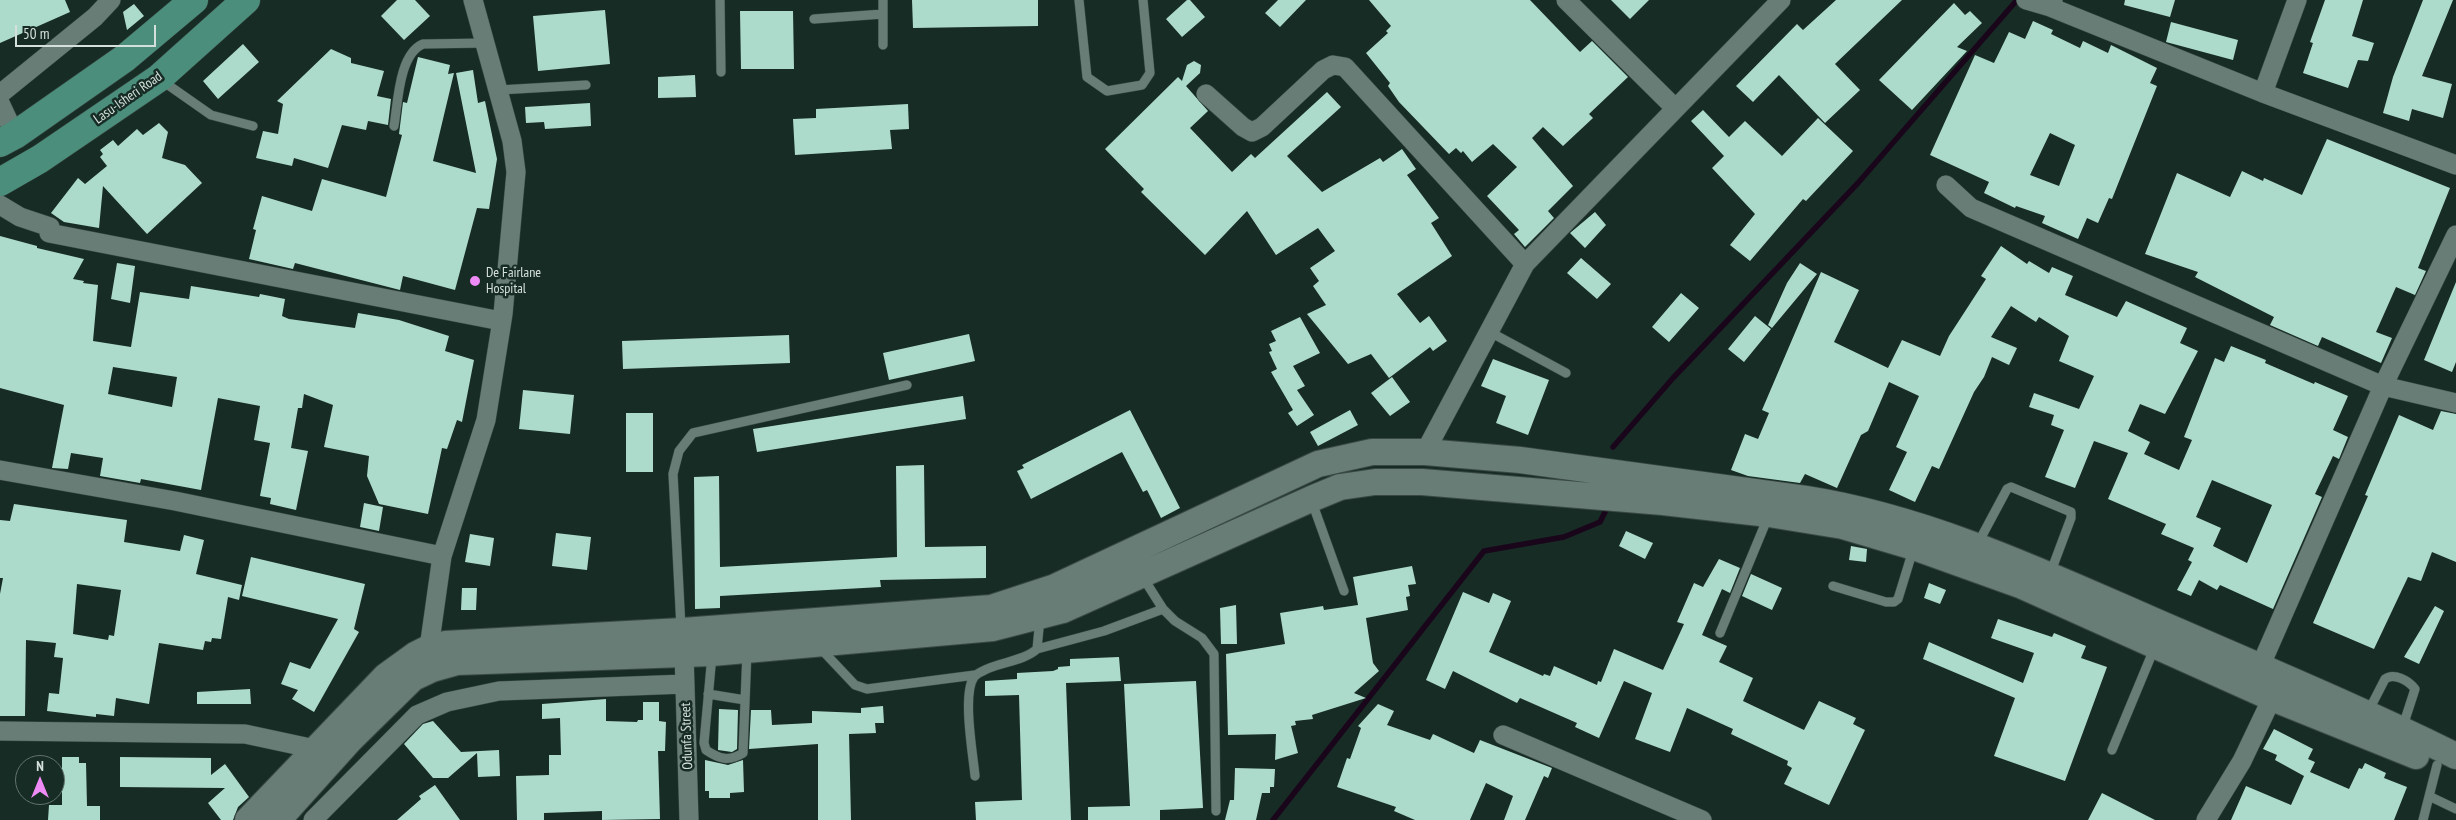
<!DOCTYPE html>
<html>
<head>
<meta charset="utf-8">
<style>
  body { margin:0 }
  #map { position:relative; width:2456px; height:820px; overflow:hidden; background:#182c26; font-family:"PT Sans Narrow",sans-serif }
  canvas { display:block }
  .north { position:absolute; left:15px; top:755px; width:50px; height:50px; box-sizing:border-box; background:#182c26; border:1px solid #63746e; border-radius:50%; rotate:0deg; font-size:14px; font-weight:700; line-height:20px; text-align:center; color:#d4e0db }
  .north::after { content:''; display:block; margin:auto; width:18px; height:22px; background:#ef8bf6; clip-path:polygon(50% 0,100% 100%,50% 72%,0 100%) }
  .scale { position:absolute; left:15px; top:25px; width:141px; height:22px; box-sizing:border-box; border:2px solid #d4e0db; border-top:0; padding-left:6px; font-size:15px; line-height:18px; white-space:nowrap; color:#d4e0db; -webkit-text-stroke:4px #182c26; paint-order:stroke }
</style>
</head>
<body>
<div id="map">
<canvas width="2456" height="820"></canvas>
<div class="north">N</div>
<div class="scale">50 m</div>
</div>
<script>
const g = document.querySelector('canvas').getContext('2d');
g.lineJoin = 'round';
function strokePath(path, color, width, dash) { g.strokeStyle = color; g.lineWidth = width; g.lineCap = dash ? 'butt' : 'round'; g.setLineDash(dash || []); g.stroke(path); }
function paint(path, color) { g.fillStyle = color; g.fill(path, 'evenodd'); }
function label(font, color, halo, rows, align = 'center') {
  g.font = font + ' "PT Sans Narrow",sans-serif'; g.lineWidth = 5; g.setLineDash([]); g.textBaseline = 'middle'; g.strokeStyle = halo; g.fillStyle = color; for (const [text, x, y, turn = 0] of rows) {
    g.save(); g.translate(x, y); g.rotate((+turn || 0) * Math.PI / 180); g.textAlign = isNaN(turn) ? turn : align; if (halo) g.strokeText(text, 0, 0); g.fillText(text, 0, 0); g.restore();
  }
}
const stream = new Path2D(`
  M1613 447 1673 378 1858 183 2017 0
  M1273 820 1484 551 1564 537 1600 522 1606 510`);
const building = new Path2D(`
  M0 0H65L70 12 0 43Z
  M397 0H415L430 16 404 40 381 16Z
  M912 0H1038V26L913 28Z
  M1187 0H1190L1205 17 1182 37 1166 19Z
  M1278 0H1306L1280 27 1265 13Z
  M1369 0H1530L1580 52 1592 41 1628 77 1589 114 1593 118 1563 146 1543 127 1532 138 1573 186 1548 211 1554 218 1525 247 1514 234 1519 230 1487 196 1517 167 1493 144 1472 162 1463 151 1461 153 1456 148 1449 154 1399 102 1388 86 1390 83 1366 53 1388 33 1386 31 1391 26Z
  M1611 0H1649L1630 19Z
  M1836 0H1902L1835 64 1860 90 1825 123 1779 75 1753 102 1736 86 1797 24 1803 30Z
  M2125 0H2175L2170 17 2124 5Z
  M2325 0H2363L2352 36 2374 43 2368 61 2358 60 2348 88 2303 73 2313 43 2310 42Z
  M2423 0H2453L2422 76 2452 84 2443 118 2412 109 2409 121 2383 113 2393 77Z
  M1954 3 1965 15 1970 11 1982 23 1957 47 1967 51 1912 110 1879 80Z
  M134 4 144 16 127 30 123 12Z
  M605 10 610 64 538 71 533 16Z
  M740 11H793L794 69H741Z
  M2033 21 2053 30 2051 34 2080 48 2083 41 2108 53 2111 45 2157 68 2150 83 2157 86 2112 199 2109 198 2098 223 2087 218 2078 239 2042 223 2045 216 2016 206 2015 208 1984 193 1989 182 1930 155 1975 55 1994 63 2009 32 2025 39ZM2050 133 2075 145 2059 186 2030 175Z
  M2171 22 2238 40 2233 60 2166 42Z
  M243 44 259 62 218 99 203 81Z
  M331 49 351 58V63L384 71 377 96 391 99 388 125 368 121 366 130 342 125 328 168 294 158 292 166 256 158 263 131 278 134 283 104 277 101Z
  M418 57 450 65 448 74 454 73 433 161 476 173 456 73 473 70 478 103 485 101 497 159 489 209 477 208 455 290 403 276 400 290 295 263 293 269 249 259 256 230 253 229 262 196 312 211 322 179 386 197 402 135 399 134 403 102 407 103Z
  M1194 61 1201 65 1200 73 1186 86 1208 111 1190 128 1232 172 1251 154 1255 158 1327 92 1341 107 1287 156 1322 192 1380 158 1383 162 1402 149 1416 169 1407 175 1439 218 1431 223 1452 256 1397 294 1420 323 1429 316 1447 341 1433 351 1430 347 1389 378 1371 354 1348 364 1307 314 1326 305 1313 286 1319 281 1310 268 1335 251 1318 228 1276 255 1247 211 1205 255 1141 192 1144 189 1105 149 1178 77 1182 81 1187 65Z
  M695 75 696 97 658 98V77Z
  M590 103 591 126 545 129 544 122 526 123 525 107Z
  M908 104 909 129 890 130 892 149 795 155 793 119 816 118V109Z
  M1703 110 1729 137 1745 121 1782 156 1818 118 1853 151 1806 201 1803 199 1750 261 1730 245 1755 214 1712 168 1724 156 1691 121Z
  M159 123 168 132 162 158 185 165 202 183 147 234 103 186 99 228 64 222 51 213 78 178 85 184 107 166 100 157 103 154 100 150 113 140 118 146 137 129 143 135Z
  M2327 139 2450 188 2418 268 2426 271 2415 295 2396 287 2376 332 2392 338 2381 363 2322 337 2318 346 2270 325 2274 317 2195 277 2198 272 2145 254 2177 173 2230 197 2242 171 2263 181 2264 178 2302 195Z
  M1595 212 1606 225 1585 248 1570 233Z
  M0 236 37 246V248L84 259 73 279 84 281 83 283 98 285 93 341 131 347 140 292 189 299 191 286 259 297 260 294 285 299 282 316 289 319 355 328 358 313 399 320 449 336 445 351 474 360 462 422 457 420 447 449 442 448 428 514 379 504 367 476 369 456 324 447 333 405 304 394 302 408H298L291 448 308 451 296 510 270 504 271 498 260 496 270 443 254 440 260 406 218 398 201 490 141 479 140 483 100 476 103 458 71 453 68 469 52 468 64 405 0 388ZM113 367 177 377 172 407 108 394Z
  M2001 246 2027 264 2029 261 2049 273 2052 267 2073 276 2065 295 2117 317 2126 301 2187 328 2180 343 2198 351 2165 414 2140 404 2128 431 2150 442 2144 454 2179 470 2192 440 2184 437 2215 358 2224 362 2231 346 2266 360 2265 363 2314 384 2315 382 2348 396 2333 430 2348 437 2339 459 2333 456 2315 494 2322 497 2273 609 2220 585 2217 590 2199 580 2191 596 2177 590 2192 562 2188 560 2194 548 2161 534 2166 524 2108 499 2128 453 2094 441 2075 488 2045 477 2064 430 2051 425 2054 415 2029 407 2034 393 2079 409 2094 376 2059 361 2069 336 2039 317 2036 322 2011 306 1991 337 2017 348 2009 365 1992 357 1984 377 1974 392 1939 469 1932 466 1915 502 1889 490 1907 452 1896 447 1919 396 1889 382 1868 431 1861 435 1837 488 1805 474 1800 483 1748 476 1731 470 1745 434 1758 439 1769 413 1762 410 1821 272 1859 290 1834 342 1888 368 1902 340 1940 356 1949 336 1986 279 1981 276ZM2212 480 2272 505 2247 563 2213 546 2221 528 2196 517Z
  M1581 258 1611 284 1597 299 1567 273Z
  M117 263 135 266 130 303 111 299Z
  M1800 263 1817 274 1772 328 1768 325 1787 283Z
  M2456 282V362L2452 372 2424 360Z
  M1681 293 1699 308 1669 342 1652 327Z
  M1755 316 1771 329 1744 362 1728 349Z
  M1300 317 1320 353 1293 366 1305 386 1297 390 1314 415 1297 426 1288 413 1293 410 1271 372 1277 369 1269 352 1272 351 1269 344 1276 341 1271 331Z
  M969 334 975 361 889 380 883 353Z
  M789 335 790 363 623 369 622 341Z
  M1493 359 1549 380 1528 435 1496 423 1506 396 1481 386Z
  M1392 377 1410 402 1390 416 1371 393Z
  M523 390 574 395 570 434 519 429Z
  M963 396 966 419 757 452 753 429Z
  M1130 410 1180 508 1161 518 1147 490 1143 492 1122 452 1031 499 1017 471 1024 468 1022 465Z
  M1350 410 1358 425 1318 446 1310 432Z
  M2441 411 2456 414V562L2432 552 2421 581 2408 577 2374 649 2313 623 2368 496 2365 495 2399 415 2433 430Z
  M626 413H653V472H626Z
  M924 465 925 547 986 546V578L880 580 881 587 720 596V608L695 609 694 477 719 476 720 567 897 557 896 466Z
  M364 503 383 507 379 531 360 527Z
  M14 504 127 520 124 542 180 551 184 535 204 540 196 574 242 585 239 600 228 597 221 639 212 638 211 642 205 641 203 650 159 643 149 704 116 698 114 716 96 714V717L47 711 49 693 59 694 63 658 54 657 56 643 26 640 25 716H0V594L3 578H0V520L10 521ZM77 584 121 590 114 636 109 635 108 640 73 634Z
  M1626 531 1653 543 1645 559 1619 546Z
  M556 533 591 537 587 570 552 566Z
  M470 534 494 538 490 566 465 562Z
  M1851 546 1867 549 1866 562 1849 560Z
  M251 557 365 584 354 629 359 632 314 712 292 699 298 690 281 684 290 662 310 669 338 619 242 596Z
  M1719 559 1740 568 1730 593 1722 589 1702 635 1727 646 1719 662 1753 678 1743 701 1804 730 1819 701 1856 718 1853 724 1865 730 1829 805 1784 784 1792 768 1787 765 1788 761 1731 734 1733 729 1687 708 1670 752 1635 739 1652 693 1624 681 1599 738 1575 727 1577 723 1520 698 1517 703 1453 671 1445 689 1426 680 1463 592 1489 603 1493 593 1511 601 1489 652 1543 676 1544 674 1550 676 1554 666 1597 685 1598 681 1601 682 1614 649 1663 670 1684 624 1677 622 1694 583 1703 587Z
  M1412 566 1416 584 1408 585 1410 596 1406 597 1408 610 1366 618 1373 663 1379 671 1354 693 1366 698 1312 715 1313 719 1295 721 1296 725 1291 726 1298 753 1275 760 1276 734 1228 735 1226 654 1285 644 1280 613 1323 606 1324 610 1358 605 1353 577Z
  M1751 574 1782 588 1772 610 1742 596Z
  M1929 583 1946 590 1940 604 1924 598Z
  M462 588H477L476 610H461Z
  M1236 605 1237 644H1221L1220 608Z
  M2435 606 2444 611 2419 664 2404 657Z
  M1998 619 2052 637 2054 633 2086 646 2081 658 2107 667 2065 781 1994 756 2015 698 1923 659 1929 642 2023 683 2034 653 1991 638Z
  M1119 657 1121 681 1066 683 1071 820H976L975 802 1022 800 1019 695 985 696V681L1017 679V673L1053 671 1058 669V667L1070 666V659Z
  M1196 681 1203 808 1160 810V820H1088V807L1130 806 1124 684Z
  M250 689 251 704H197V692Z
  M606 699V721L637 722 638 720H643V702H659V721L666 722 665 751H658L660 819 602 820V811L544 813V820H517L516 776 549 775V755H561L560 718 542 719V704Z
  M1378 704 1394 711 1387 725 1430 740 1433 734 1474 753 1480 740 1552 768 1548 778 1544 776 1525 820H1504L1513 796 1486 783 1470 820H1415L1394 811 1396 807 1337 787 1347 758 1350 759 1361 728 1358 726Z
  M883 706 884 723H875L876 733 849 734 851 820H818V744L749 749 751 710H771L772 725 812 723V711L861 713V708Z
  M719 709 738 710 737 749 732 752 718 750Z
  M433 721 461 752 499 750 500 776 478 777 477 753 448 778H433L404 744 423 724Z
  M2274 729 2313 749 2308 759 2315 762 2310 772 2349 789 2359 768 2362 769 2365 763 2386 773 2384 778 2407 787 2394 820H2231L2246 786 2291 805 2304 776 2275 760 2277 755 2263 749Z
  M62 757H79V763H86L87 806H100V820H48L49 805H62Z
  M120 757 211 758V775L225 764 249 797 238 807 233 820H221L208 803 225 788 120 787Z
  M705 760 728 765 743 760 744 792 730 793V798H709V791H705Z
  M1235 768 1275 769 1274 787H1270V793H1262L1256 820H1225L1230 800H1234Z
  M435 785 460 820H397L421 799 419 796Z
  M2102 793 2155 820H2088Z`);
const service = new Path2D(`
  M720 0 721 72
  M883 0V45
  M1079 0 1087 77 1107 91 1142 85 1150 73 1143 0
  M814 19 883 14
  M161 80 211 115 253 126
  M499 90 586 85
  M394 126C398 102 399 54 423 44L486 43
  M1488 331 1566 373
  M1312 502 1344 591
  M1977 545 2007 489 2011 487 2071 512V518L2050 574
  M1142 576 1163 609 1175 621 1202 638 1214 654 1216 811
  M1833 586 1886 602H1894L1898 599 1913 550
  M681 628 673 474 679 451 693 433 907 385
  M1720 633 1768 517
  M821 649 855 685 867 689 975 675
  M1037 649 1104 631 1163 609
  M712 655 704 743 706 750C719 759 729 762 743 753L747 651
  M708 694 745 700
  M2368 712 2385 679C2394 672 2409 681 2415 689L2402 729
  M2112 750 2154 649
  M975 776C973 754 962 694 974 677 977 673 983 671 987 669 1003 662 1025 660 1037 649L1040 618
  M2431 797 2456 809
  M2423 820C2428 801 2432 784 2437 765`);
const minor = new Path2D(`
  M1566 0 1675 108
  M2026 0 2050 7
  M2053 0 2050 7 2263 93 2456 165
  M2263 93 2297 0
  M0 94 95 17 111 0
  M1206 94 1243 127 1252 132 1262 127 1323 70 1333 65 1345 67 1525 264
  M0 103 15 135
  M1946 185 1971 208 2383 386 2456 403
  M0 205 20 217 50 227 49 233 501 321 503 314
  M1425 452 1525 264 1781 0
  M0 470 175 501 442 556
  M429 648 442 556 486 420 503 314 516 172 512 141 473 0
  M684 653 689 820
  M2260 667 2383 386 2456 235
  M0 731 245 734 315 749
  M1503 735 1702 820
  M313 820 417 715 447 702 499 691 685 684
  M2206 820 2242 761 2272 698`);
const secondary = new Path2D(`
  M248 820 386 676 415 655 429 648 445 644 682 631 991 608 1055 587 1318 464 1372 452H1425L1520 460 1806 499C1928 518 2047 574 2159 623 2258 666 2359 708 2456 756
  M278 820 350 740 413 678 432 669 457 662 712 653 993 628 1063 610 1311 499 1340 487 1375 482H1422L1663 502 1769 514 1843 526 1914 547 2020 585 2272 698 2416 756`);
const primary = new Path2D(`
  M0 143 15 135 125 58 194 0
  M0 182 40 159 159 78 246 0`);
const markers = [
  [475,281,6,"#ef8bf6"]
];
const streetNames = [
  ["Lasu-Isheri Road",128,98,-35],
  ["Odunfa Street",687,736,-92]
];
const poiNames = [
  ["De Fairlane",486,273],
  ["Hospital",486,289]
];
strokePath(stream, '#1a061b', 5.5);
paint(building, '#addbcb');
strokePath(service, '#394944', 10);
strokePath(minor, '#394944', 20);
strokePath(secondary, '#394944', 28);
strokePath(primary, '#394944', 29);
strokePath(service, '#677d75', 9);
strokePath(minor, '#677d75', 19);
strokePath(secondary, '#677d75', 26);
strokePath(primary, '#4b8e7b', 28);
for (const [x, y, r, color] of markers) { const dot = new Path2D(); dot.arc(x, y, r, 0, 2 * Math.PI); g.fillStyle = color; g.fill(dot); strokePath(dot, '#182c26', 2); }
label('14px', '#d4e0db', '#182c26', streetNames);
label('14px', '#d4e0db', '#182c26', poiNames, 'left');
</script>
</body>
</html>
